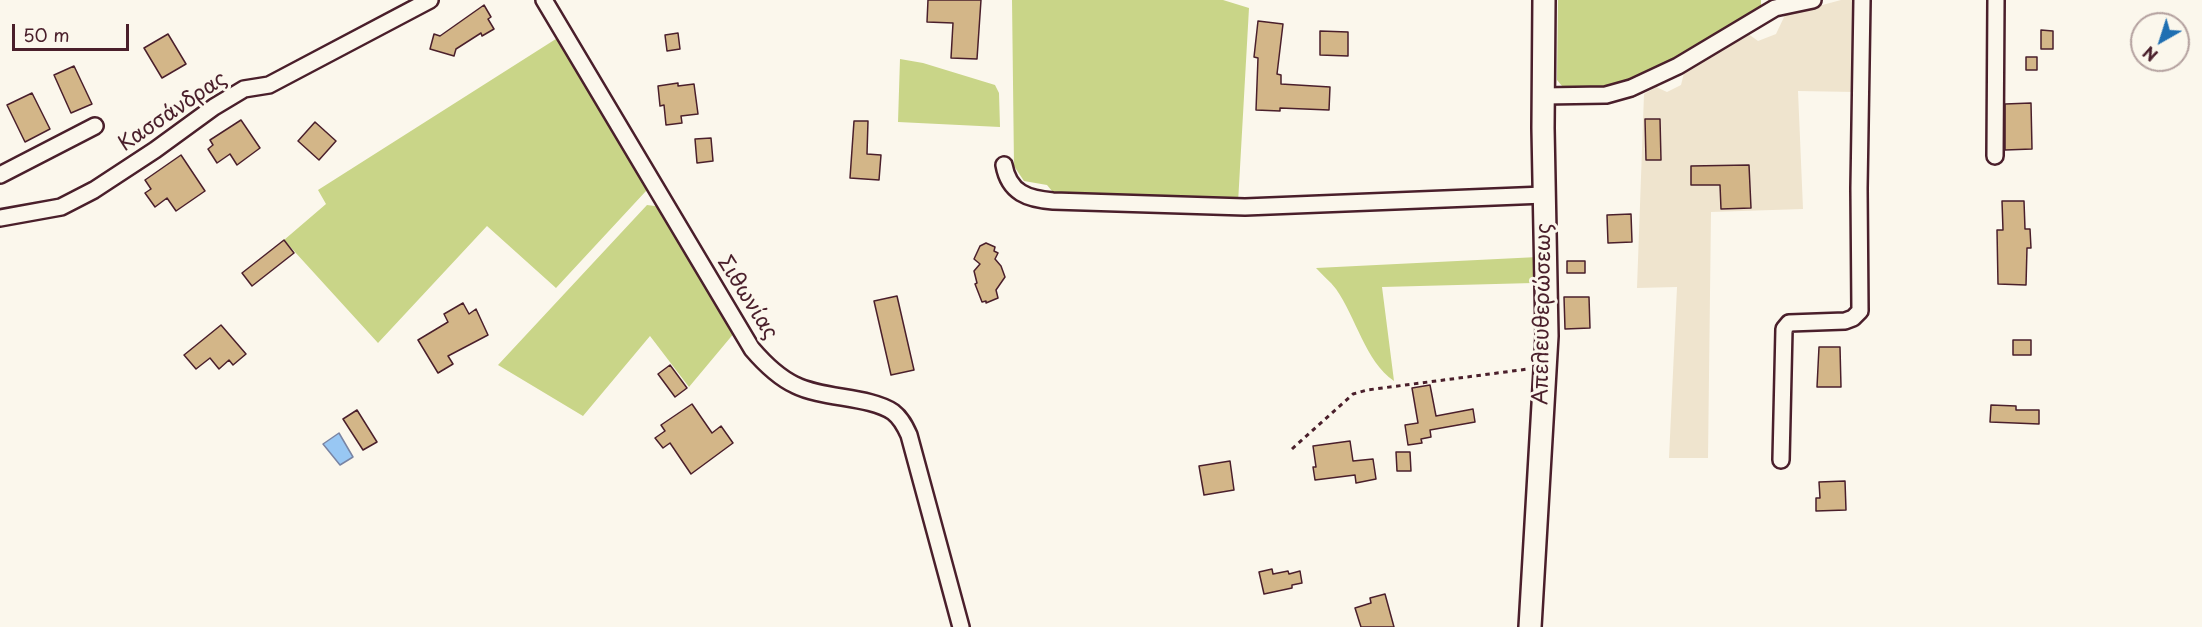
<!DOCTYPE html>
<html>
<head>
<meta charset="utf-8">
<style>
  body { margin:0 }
  #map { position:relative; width:2202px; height:627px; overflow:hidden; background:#fbf7ec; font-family:"Playpen Sans",sans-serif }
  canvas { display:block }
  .north { position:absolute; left:2130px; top:12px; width:60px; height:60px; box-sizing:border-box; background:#fbf7ec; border:2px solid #b4a19f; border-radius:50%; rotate:219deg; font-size:16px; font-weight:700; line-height:24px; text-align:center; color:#4a1f2b }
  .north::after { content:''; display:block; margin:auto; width:21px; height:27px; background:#1f6fb2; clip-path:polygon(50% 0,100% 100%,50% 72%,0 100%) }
  .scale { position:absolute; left:12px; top:24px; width:117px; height:27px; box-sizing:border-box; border:3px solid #4a1f2b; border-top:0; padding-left:8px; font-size:18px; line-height:21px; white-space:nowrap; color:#4a1f2b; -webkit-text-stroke:4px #fbf7ec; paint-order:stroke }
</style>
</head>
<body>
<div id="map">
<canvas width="2202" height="627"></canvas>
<div class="north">N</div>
<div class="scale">50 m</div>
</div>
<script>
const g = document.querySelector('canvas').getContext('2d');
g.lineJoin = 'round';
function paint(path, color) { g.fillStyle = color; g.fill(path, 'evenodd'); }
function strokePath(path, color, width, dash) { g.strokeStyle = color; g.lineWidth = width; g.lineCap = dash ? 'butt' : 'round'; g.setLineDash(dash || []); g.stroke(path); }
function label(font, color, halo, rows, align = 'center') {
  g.font = font + ' "Playpen Sans",sans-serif'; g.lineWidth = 6; g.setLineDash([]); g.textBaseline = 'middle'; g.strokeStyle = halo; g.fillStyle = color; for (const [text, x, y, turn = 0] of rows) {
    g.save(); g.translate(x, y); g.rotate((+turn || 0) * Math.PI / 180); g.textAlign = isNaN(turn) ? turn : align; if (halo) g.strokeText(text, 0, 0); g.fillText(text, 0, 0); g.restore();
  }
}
const built = new Path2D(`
  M1841 0H1858L1855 92 1798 91 1803 209 1711 212 1708 458H1669L1677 287 1637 288 1644 94 1656 87 1667 92 1681 85 1685 69 1747 33 1758 41 1776 34 1785 15Z`);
const green = new Path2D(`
  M1012 0H1223L1249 8 1238 203 1057 197 1047 185 1024 181 1014 166Z
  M1558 0H1761V6C1724 30 1614 106 1571 91 1564 89 1561 85 1557 80Z
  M559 37 647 183 646 191 556 288 487 226 378 343 284 240 326 204 318 190Z
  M900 59 923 63 995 85 999 93 1000 127 898 122Z
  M647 205 662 207 735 332 689 387 650 336 583 416 498 365Z
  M1538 257 1533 283 1382 287 1394 381C1365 361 1356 317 1336 289 1330 281 1322 275 1316 268Z`);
const water = new Path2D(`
  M339 433 353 457 340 465 323 444Z`);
const building = new Path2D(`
  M928 0H981L977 59 951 58 953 23 927 22Z
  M484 5 491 17 488 19 494 29 482 36 481 33 456 49 454 56 430 49 434 34 440 36Z
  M1258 21 1283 24 1277 74 1281 75V84L1330 87 1329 110 1280 108V111L1256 110 1258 58 1254 57Z
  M2041 30 2053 31V49H2041Z
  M1320 31 1348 32V56L1320 55Z
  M678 33 680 49 667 51 665 35Z
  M168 34 186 64 162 78 144 48Z
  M2026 57H2037V70H2026Z
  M74 66 92 104 71 113 54 75Z
  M678 83V86L694 84 698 114 681 116 682 123 666 125 664 105 660 106 658 86Z
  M32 93 50 129 25 142 7 105Z
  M2031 103 2032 149 2005 150V104Z
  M1645 119H1660L1661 160H1646Z
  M241 120 260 148 237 165 230 154 217 163 208 149 213 145 210 140Z
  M854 121H868L867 154 881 155 879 180 850 178Z
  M315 122 336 141 319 160 298 141Z
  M711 138 713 161 697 163 695 139Z
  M181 155 205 191 176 211 167 198 155 207 145 193 151 189 145 180Z
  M1749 165 1751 208 1721 209 1720 185H1691V166Z
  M2002 201H2024L2025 229H2030L2031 248H2027L2026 285 1998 284 1997 230H2003Z
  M1631 214 1632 242 1608 243 1607 215Z
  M284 240 294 253 252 286 242 273Z
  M986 243 995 247 994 251 998 253 995 259 1001 266 1005 277 996 290 998 298 986 303V301L982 302 975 284 977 283 974 271 980 264 974 259 980 246Z
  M1567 261H1585V273H1567Z
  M897 296 914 370 891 375 874 301Z
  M1564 297H1589L1590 328 1565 329Z
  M463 303 469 314 476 309 488 335 448 356 453 364 438 373 418 340 448 322 444 314Z
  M221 325 246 354 233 365 229 360 219 369 210 358 196 369 184 355Z
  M2013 340H2031V355H2013Z
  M1819 347H1840L1841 387H1817Z
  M670 365 687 388 675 397 658 374Z
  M1430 385 1436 416 1473 409 1475 422 1430 430 1431 437 1421 439 1422 443 1408 445 1405 425 1418 423 1412 388Z
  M692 404 712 433 721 426 733 443 691 474 670 443 663 448 655 438 665 431 661 425Z
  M1991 405 2016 406V410H2039V424L1990 422Z
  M357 410 377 442 363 450 343 419Z
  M1350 441 1353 461 1373 459 1376 479 1356 483 1355 475 1315 480 1313 467H1316L1313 446Z
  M1396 452H1410L1411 471H1397Z
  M1230 461 1234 490 1204 495 1199 466Z
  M1845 481 1846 510 1816 511V498H1820L1819 482Z
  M1272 569 1273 574 1288 571 1289 574 1300 571 1302 583 1292 585V588L1264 594 1259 572Z
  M1385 594 1394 627H1361L1355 608 1371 603 1370 598Z`);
const path = new Path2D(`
  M1292 449 1353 394 1367 390 1528 369`);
const street = new Path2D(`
  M544 0 752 349C764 363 778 377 795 385 823 399 869 396 893 412 901 418 905 426 909 435L961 627
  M1543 96 1606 95 1631 88 1678 66 1775 8 1813 0
  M1995 156 1996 0
  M1004 165C1009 193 1028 199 1053 201L1245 207 1544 195
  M0 175 95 126
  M0 218 61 207 94 190 155 150 214 107 244 89 269 85 430 0
  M1781 460 1784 329 1789 323 1845 321 1853 318 1860 311 1859 188 1862 0`);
const secondary = new Path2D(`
  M1530 627 1547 336 1543 128 1544 0`);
const streetNames = [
  ["Κασσάνδρας",173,112,-34],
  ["Σιθωνίας",747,298,58],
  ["Απελευθερώσεως",1543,314,-89]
];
paint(built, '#efe4ce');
paint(green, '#c9d588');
paint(water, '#98c7f3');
strokePath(water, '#7984a3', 1.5);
paint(building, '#d3b688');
strokePath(building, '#4a1f2b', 1.5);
strokePath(street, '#4a1f2b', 20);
strokePath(secondary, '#4a1f2b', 26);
strokePath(path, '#4a1f2b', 3, [4.5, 4.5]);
strokePath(street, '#fbf7ec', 15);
strokePath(secondary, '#fbf7ec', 21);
label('21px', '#4a1f2b', '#fbf7ec', streetNames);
</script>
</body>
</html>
